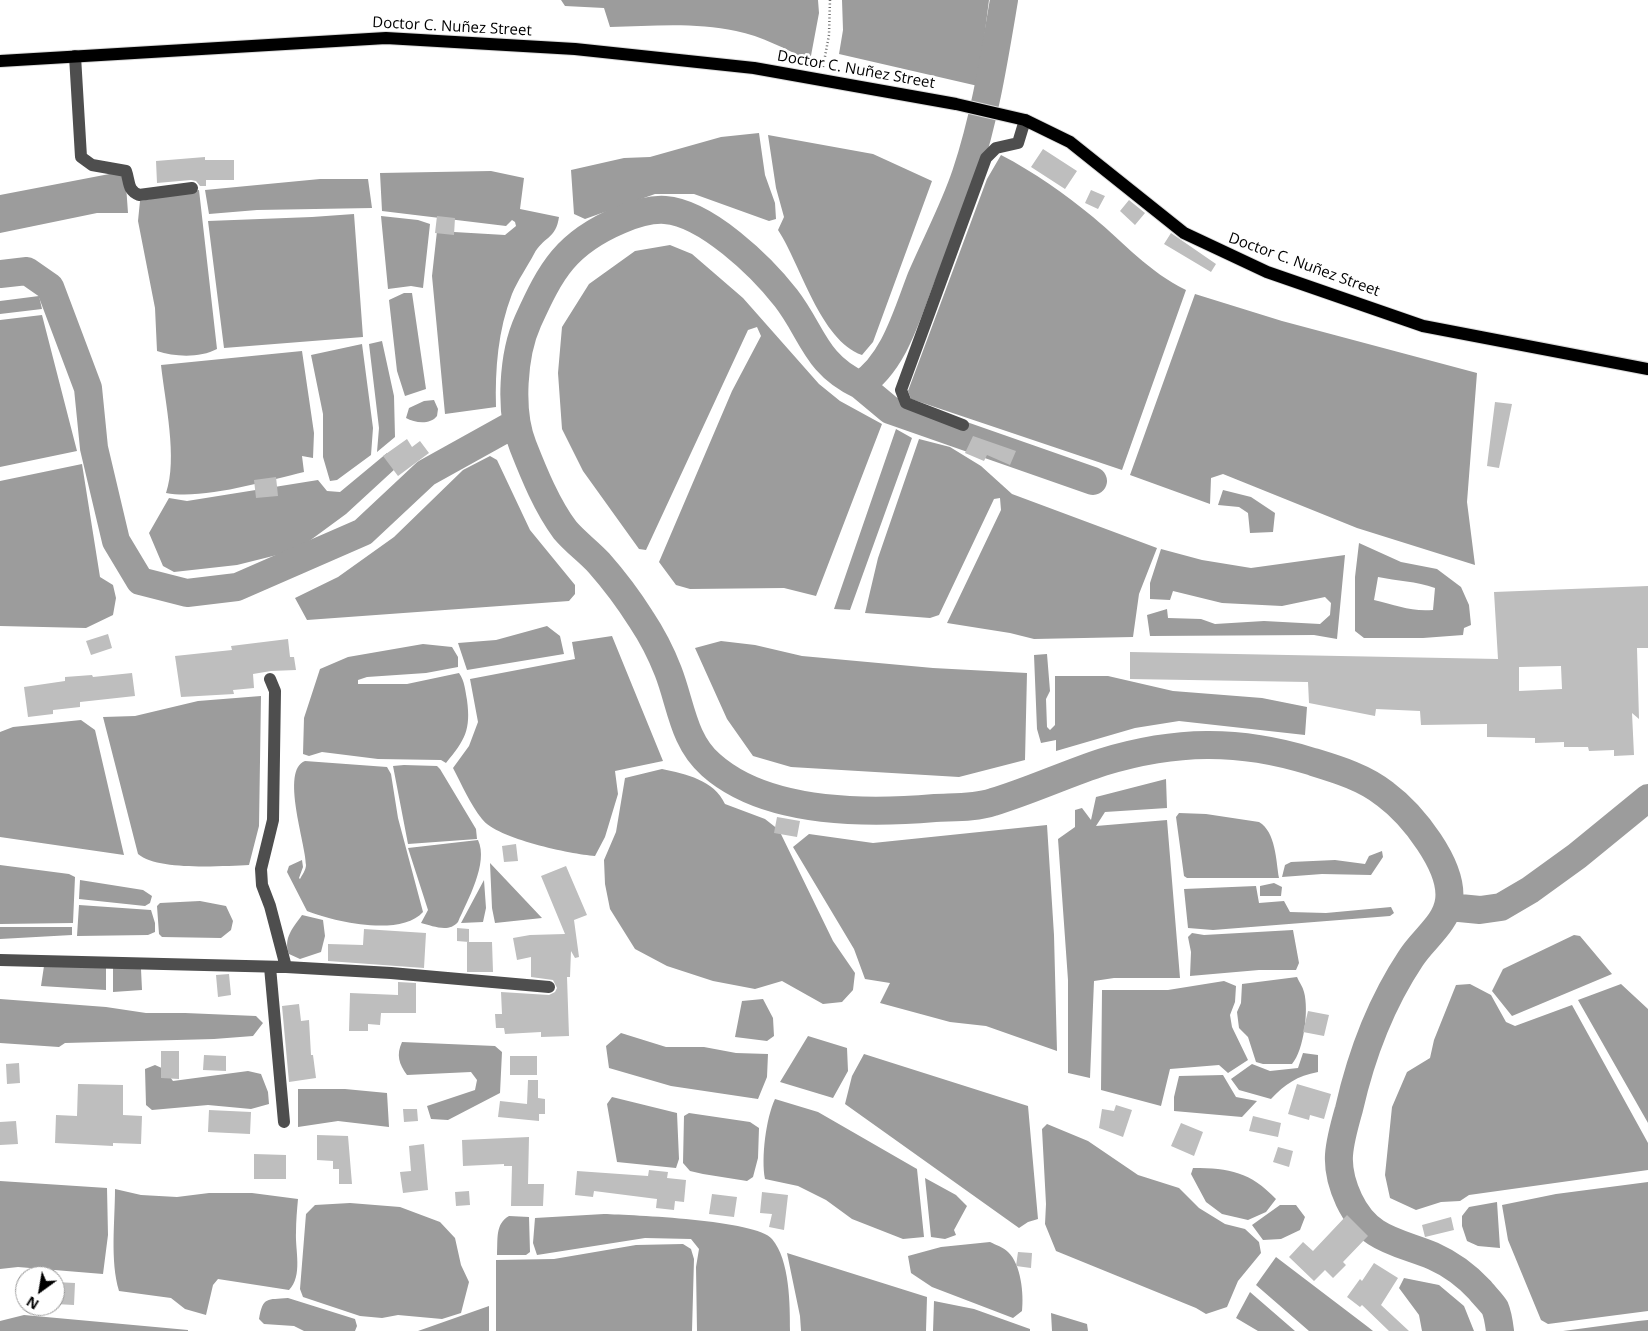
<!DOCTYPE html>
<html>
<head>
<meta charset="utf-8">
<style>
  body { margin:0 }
  #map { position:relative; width:1648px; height:1331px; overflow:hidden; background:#fff; font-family:"Open Sans",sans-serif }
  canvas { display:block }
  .north { position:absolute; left:15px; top:1266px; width:50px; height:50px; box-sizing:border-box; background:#fff; border:1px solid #999; border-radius:50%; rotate:212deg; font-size:14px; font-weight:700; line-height:20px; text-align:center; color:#000 }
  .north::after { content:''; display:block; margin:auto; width:18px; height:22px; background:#000; clip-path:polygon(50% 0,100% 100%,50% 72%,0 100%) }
</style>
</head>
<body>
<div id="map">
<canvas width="1648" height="1331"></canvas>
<div class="north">N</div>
</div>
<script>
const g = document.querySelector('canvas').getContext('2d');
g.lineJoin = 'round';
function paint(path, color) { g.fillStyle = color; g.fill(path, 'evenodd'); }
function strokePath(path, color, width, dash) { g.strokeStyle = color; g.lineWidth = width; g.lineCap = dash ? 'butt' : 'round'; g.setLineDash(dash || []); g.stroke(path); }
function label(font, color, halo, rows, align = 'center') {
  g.font = font + ' "Open Sans",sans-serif'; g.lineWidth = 5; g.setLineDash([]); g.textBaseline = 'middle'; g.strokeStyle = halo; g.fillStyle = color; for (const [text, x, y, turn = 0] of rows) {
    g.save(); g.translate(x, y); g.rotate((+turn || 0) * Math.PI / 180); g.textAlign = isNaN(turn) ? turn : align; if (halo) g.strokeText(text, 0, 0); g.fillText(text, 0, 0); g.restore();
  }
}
const water = new Path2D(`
  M561 0H818L819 13 810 61C786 49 761 36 736 31 695 22 651 26 610 27L604 8 565 6Z
  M842 0H989L978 86 839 54 843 30Z
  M759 133 765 175 775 203 776 219 769 221 694 194H655L585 219 574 214 571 170 624 158 650 157 721 137Z
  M768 135 873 154 932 181 873 342 862 355C820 340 801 265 778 230L784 217 776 188Z
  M1001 155C1034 172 1065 194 1093 217 1124 243 1149 272 1186 290L1122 470 911 399 908 391 987 179Z
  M125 171 128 213H97L0 233V195Z
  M491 171 524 178 520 209 559 217C556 239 543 237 534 254 527 267 518 280 512 294 498 330 495 369 496 407L445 414 432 276 437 231 505 235 516 226 515 222 512 220 506 226 382 211 380 173Z
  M320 179H368L372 208 257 210 209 214 205 190Z
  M199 190 217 349C200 358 175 357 157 351L155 308 138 221 140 201Z
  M354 214 363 337 224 348 208 221 312 217Z
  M381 216 418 220 430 224 423 288 411 286 388 289Z
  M670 245 692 254 743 298 819 384 840 401 882 424 816 596 784 588 690 589 676 585 659 562 732 391 761 336 757 327 748 330 646 550 639 549 583 471 562 429 558 373 562 327 589 284 635 251Z
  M404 293H412L426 389 405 396 397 371 389 300Z
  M1195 294 1282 321 1477 373 1467 502 1475 565 1357 528 1223 474 1211 478 1210 504 1130 475Z
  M39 296 42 309 0 314V301Z
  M42 315 77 451 0 467V320Z
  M382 341 394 396 395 437 377 452 379 428 369 344Z
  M362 344 373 428 371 455 337 480 330 481 323 457V414L311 355Z
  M302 351 314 433 313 458 302 456 304 472C266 481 203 500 166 493 178 459 165 402 161 365Z
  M434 400 438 409 437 416C430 425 415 423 406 418L409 408 424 401Z
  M896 429 912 438 850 610 834 609Z
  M919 439 950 447 981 466 1012 494 1157 548 1139 594 1133 637 1034 639 1010 633 947 623 1001 510 1000 498 994 499 939 615 930 618 865 613 878 558Z
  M387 453 396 468 346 514 297 550 237 565 174 572 163 566 149 533 169 498 187 501 318 480 327 491 340 492Z
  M490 456 497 460 530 530 575 585V594L569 601 307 620 295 598 338 577 394 537 463 470Z
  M82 464 100 577 113 585 116 598 113 615 86 628 0 626V481Z
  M1223 490 1251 497 1275 513 1273 532 1250 533 1248 513 1239 507 1218 505Z
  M1359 543 1401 562 1437 569 1461 587 1469 605 1471 625 1464 628 1463 635 1423 638H1364L1355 631V577ZM1378 577C1397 581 1416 581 1435 588L1433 610C1411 612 1396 605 1374 600Z
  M1161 549 1202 560 1251 568 1345 555 1337 639 1314 635 1150 636 1147 615 1167 609 1168 618 1201 619 1215 624 1264 621 1320 624 1330 615 1331 603 1325 597 1282 606 1222 603 1173 591 1170 600 1150 599V583Z
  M547 626 560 636 564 654 467 670 458 643 496 640Z
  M612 636 663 761 615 771 618 794 605 837 595 856C571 854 497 839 482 819 470 804 462 785 453 768L469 746 478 722 470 679 575 659 572 642Z
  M721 641 755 645 802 656 933 668 1027 673 1025 760 959 777 791 767 753 756 727 719 695 648Z
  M423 644 452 647 458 657V667L426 673 367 677 358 680V684H407L459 673C465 682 465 690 467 700 471 730 465 740 446 763L441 760 378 759 322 752 309 756 303 754 304 718 320 669 348 657Z
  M1047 654 1050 691 1046 699 1047 727 1050 730 1055 725V676H1108L1173 691 1262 698 1307 707 1305 735 1179 721 1135 728 1056 751V740L1041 743 1037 729 1034 655Z
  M261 696 259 826 249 865C222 866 158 871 138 854L103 717 135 716 198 701Z
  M81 720 95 730 124 855 0 837V732L13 727Z
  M305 761 387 767 391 774 398 818 423 912C401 937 335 922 307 911L287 872 289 866 302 860 303 867 299 878 300 879C302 875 306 870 306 865 306 844 280 770 305 761Z
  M404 765 437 766 440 769 476 829 477 839 408 844 393 766Z
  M662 769C686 774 714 780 725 804L765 819 779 830 833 941 855 973 853 990 842 1002 823 1004 782 981 755 989 713 981 667 966 635 949 610 909 605 884 604 860 616 832 625 778Z
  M1166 779 1167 808 1105 812 1096 826 1167 820 1180 978H1114L1094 981 1090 1078 1068 1073V980L1058 839 1075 827V810L1082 808 1091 820 1096 797Z
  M1179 813 1206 814 1259 822C1276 832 1276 861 1279 878H1187L1184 876 1176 817Z
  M1047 825 1054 935 1057 1051 986 1026 950 1022 880 1003 890 983 865 979 854 949 793 847 809 834 873 843Z
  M478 840C489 863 467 901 458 922 449 933 433 926 421 923L428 910 408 848Z
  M1382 851 1383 857 1371 875 1322 874 1282 877 1285 865 1291 862 1335 860 1365 864 1369 856Z
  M490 863 542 918 495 923 492 908Z
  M0 865 69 874 75 877 73 923 0 924Z
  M80 880 143 890 152 896 150 903 145 906 79 899Z
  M484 880 486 908 483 922 461 923Z
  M1274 883 1282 887 1281 896H1260V886Z
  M1256 886 1259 903 1284 901 1290 912 1326 913 1391 907 1394 913 1390 916 1213 930 1188 928 1184 889Z
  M200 901 226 906 233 921 231 930 221 938 162 937 159 934 157 906 160 903Z
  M79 905 151 910 155 923V932L148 935 77 936Z
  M302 915 323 920 325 936 321 952 300 959 289 954C283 938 293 928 302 915Z
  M0 927H72V935L0 939Z
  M1293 930 1299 963 1296 970H1259L1190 976 1191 952 1188 937 1192 933 1204 935Z
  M1574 935 1580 936 1612 974 1512 1016 1492 991 1503 969Z
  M44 966 106 967V990L41 986Z
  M113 967 141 969 142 990 113 992Z
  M1297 977C1299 982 1303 987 1304 992 1309 1010 1304 1050 1292 1064H1263L1256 1062 1248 1037 1239 1028 1237 1012 1241 1003 1242 984Z
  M1224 981 1236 986 1235 1002 1230 1015 1232 1027 1248 1060 1228 1073 1219 1065 1170 1069 1161 1106 1101 1090 1102 990H1168Z
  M1470 984 1491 995 1506 1022 1515 1026 1572 1005 1648 1143V1170L1469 1195 1460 1201 1441 1202 1416 1210 1390 1198 1385 1175 1392 1107 1407 1072 1430 1058 1434 1040 1456 985Z
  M1621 984 1648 1009V1123L1578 1000Z
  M0 999 106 1007 146 1013H185L256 1016 263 1023 253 1036 214 1039 65 1043 59 1047 0 1043Z
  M763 999 773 1018 774 1036 767 1041 735 1037 742 1001Z
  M621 1033 666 1047H704L736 1053 768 1054 767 1077 758 1099 671 1086 609 1068 606 1046Z
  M808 1036 847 1048 848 1071 833 1098 780 1082Z
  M402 1042 495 1046 502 1052 500 1093 448 1120 431 1119 427 1106 475 1090 477 1080 471 1072 407 1075C399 1064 396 1055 402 1042Z
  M1303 1053 1318 1055V1072C1297 1076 1285 1084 1271 1099L1239 1090 1231 1079 1252 1064 1270 1071 1298 1068Z
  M864 1054 1028 1106 1038 1219 1028 1222 1019 1228 845 1104 852 1076Z
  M155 1065 164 1069 173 1081 248 1071 261 1074 268 1092 269 1104 251 1109 208 1105 152 1110 146 1105 145 1069Z
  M1223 1075 1236 1097 1257 1101 1242 1117 1174 1111V1097L1179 1076Z
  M298 1089H345L387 1093 389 1127 338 1121 298 1127Z
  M612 1097 677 1113 679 1159 676 1168 617 1162 607 1104Z
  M775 1099 818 1112 917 1169 924 1237 903 1239 852 1219 826 1200 798 1186 765 1179C761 1158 766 1118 775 1099Z
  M689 1113 750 1122 759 1128 758 1158 753 1177 747 1181 703 1174 690 1171 683 1163 684 1116Z
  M1047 1124 1088 1141 1138 1175 1179 1188 1199 1208 1225 1224 1245 1229 1259 1242 1261 1253 1238 1281 1227 1307 1206 1314 1196 1308 1056 1251 1045 1224 1046 1204 1042 1129Z
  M1193 1168C1230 1168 1250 1172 1276 1199L1266 1212 1248 1220 1222 1214 1206 1202 1191 1174Z
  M925 1178 956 1195 967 1206 954 1230 956 1235 945 1239 931 1237Z
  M0 1181 107 1188 108 1235 103 1274 18 1267 0 1269Z
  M1648 1182V1311L1548 1324 1541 1320 1508 1240 1502 1205 1556 1194Z
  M115 1189 141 1195 177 1197 209 1193H252L298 1199C297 1210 296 1221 296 1232 295 1250 303 1276 289 1290L218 1279 213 1285 206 1315 185 1309 171 1298 119 1291C110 1260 115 1222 115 1189Z
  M1497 1202 1500 1248 1478 1246 1467 1241 1462 1226V1216L1469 1207Z
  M350 1203 400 1207 440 1222 455 1238 461 1265 469 1282 461 1313 442 1319 398 1315 382 1318 360 1316 303 1297 300 1289 306 1214 315 1205Z
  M1280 1205H1296L1305 1217 1300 1230 1281 1239 1263 1240 1252 1225Z
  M604 1214C632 1215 757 1220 772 1239 790 1260 790 1305 790 1331H697L696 1267 699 1249 691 1239 645 1238 537 1255 533 1243 535 1218Z
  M509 1216 529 1217 530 1252 526 1255H497C498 1239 495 1224 509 1216Z
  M990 1242C996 1245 1003 1247 1008 1252 1021 1264 1024 1294 1022 1311L1013 1318 932 1287 911 1273 908 1256 941 1247Z
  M683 1244 691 1249 694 1259 692 1331H496V1260L554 1259 636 1245Z
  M787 1253 927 1297 926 1331H801L800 1316Z
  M1276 1257 1368 1327 1373 1331H1309L1256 1285Z
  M1404 1278 1439 1285 1464 1306 1474 1331H1422L1419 1315 1399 1288Z
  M1250 1292 1295 1331H1258L1236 1318Z
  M288 1298 355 1319 357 1326 355 1331H304L294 1326 264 1324 259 1319C263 1296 267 1300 288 1298Z
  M934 1301 974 1309 1030 1329V1331H933Z
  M489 1306V1331H418Z
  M1051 1313 1087 1324 1088 1331H1052Z
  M24 1315 188 1330V1331H0V1321Z
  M1648 1320V1331H1563L1638 1321Z`);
const river = new Path2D(`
  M1004 0C994 59 985 117 966 174 954 210 936 243 921 278 907 314 894 363 860 385 815 364 813 333 786 298 761 266 706 213 665 210 651 209 632 215 620 220 566 243 551 270 528 321 513 354 509 412 523 446 534 474 547 506 565 530 575 542 588 551 599 563 614 580 629 600 641 619 651 634 661 653 668 671 681 704 683 741 711 765 766 814 865 814 935 808 954 807 975 808 993 802 1030 791 1066 774 1103 762 1175 740 1239 739 1310 761 1336 769 1364 777 1385 794 1412 814 1454 866 1449 901 1446 924 1423 939 1411 958 1381 1003 1361 1056 1349 1109 1345 1123 1340 1140 1339 1155 1338 1171 1342 1185 1349 1200 1368 1240 1396 1241 1433 1256 1451 1264 1467 1276 1480 1290 1483 1294 1493 1304 1495 1308 1498 1315 1499 1323 1500 1331
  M0 274 27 271 50 287 88 388 94 448 116 541 140 581 187 593 237 587 363 532 426 473 516 423
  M860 385 890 410 1093 481
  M1449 907 1480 910 1501 907 1530 890 1577 856 1648 798`);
const building = new Path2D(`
  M1043 149 1077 171 1065 189 1031 167Z
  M205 157V160H234V180H206V186H200L196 181 191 180 157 183 156 161Z
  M1091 190 1105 196 1098 209 1085 203Z
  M1129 200 1145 213 1135 225 1120 211Z
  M437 216 455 218 454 235 435 233Z
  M1171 233 1216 264 1211 272 1164 244Z
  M1495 402 1512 404 1499 468 1487 466Z
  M973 436 1016 451 1010 465 987 455 984 461 965 453Z
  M407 439 412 447 420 441 429 453 398 476 383 456Z
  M276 477 278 496 256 498 254 480Z
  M1648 586V648H1637L1639 719 1632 713 1634 755 1614 756V750L1589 751 1588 747H1564V742L1535 743V738L1487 737V724L1421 725 1420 711 1376 709 1375 716 1309 703 1308 682 1130 679V652L1498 659 1494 592ZM1561 666 1562 689 1519 691V667Z
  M108 634 112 648 91 655 86 641Z
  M288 639 290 657H294L296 670 271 671 253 674 254 688 233 690 234 694 181 697 175 656 232 650 231 646Z
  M132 673 135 696 80 702V707L53 710V714L28 717 24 687 65 681V677L92 675 93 677Z
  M777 817 800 821 797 837 774 833Z
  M516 844 518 861 504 862 502 846Z
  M566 866 587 915 574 920 579 957 575 958 571 951 570 977H567L569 1036 541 1037V1032L505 1034 504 1028H496L495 1014H502L501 992 549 995 555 992 557 988 553 980 531 977V957L517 960 513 938 530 935 565 934 541 876Z
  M457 928 469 929V942L457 941Z
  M364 929 426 933 424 968 328 961V944L363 945Z
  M467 942H492L493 972H467Z
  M229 974 231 995 218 997 216 975Z
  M398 982 416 983V1013H381L380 1025 368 1024V1031H349L350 993 398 995Z
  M299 1004 301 1021 309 1020 311 1055H313L316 1078 289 1082 282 1006Z
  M1308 1011 1329 1015 1324 1036 1303 1032Z
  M161 1051H179V1079L161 1078Z
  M204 1055 226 1056V1071L203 1070Z
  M510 1056H537V1075H510Z
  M19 1063 20 1083 7 1084 6 1064Z
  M528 1080H538V1098L545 1099V1114H539V1121L498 1117 500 1101 527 1104Z
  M78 1084 123 1085V1115L142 1116 141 1144 113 1143V1146L55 1143 56 1115 77 1116Z
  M1297 1084 1331 1094 1324 1119 1310 1115 1309 1120 1288 1114Z
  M1116 1105 1132 1110 1123 1137 1099 1128 1102 1109 1114 1111Z
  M403 1109H417L418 1121 404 1122Z
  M209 1110 251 1112 250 1134 208 1132Z
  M1253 1116 1281 1123 1278 1137 1249 1131Z
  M16 1121 18 1144 0 1145V1122Z
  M1181 1123 1203 1132 1194 1156 1171 1146Z
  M317 1135 348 1136 352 1184H339V1169H333V1161L317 1160Z
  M529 1137 528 1184H544L543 1206H511L512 1166H504V1164L463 1166 462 1140Z
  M424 1144 428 1190 403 1193 400 1172 411 1171 409 1146Z
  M1278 1147 1293 1151 1289 1167 1273 1162Z
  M254 1154 286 1155V1179H254Z
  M649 1170 668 1172 667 1178 686 1180 684 1202 675 1201 674 1210 656 1208 657 1199 594 1191 593 1197 575 1195 577 1171 648 1176Z
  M469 1191 470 1205 456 1206 455 1192Z
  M762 1192 788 1195 784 1230 769 1227 772 1214 760 1213Z
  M712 1194 737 1197 734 1217 709 1214Z
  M1347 1215 1368 1236 1343 1262 1346 1265 1333 1278 1325 1270 1314 1281 1289 1257 1303 1242 1313 1251Z
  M1451 1217 1454 1230 1425 1237 1422 1225Z
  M1018 1252 1032 1253 1031 1268 1016 1266Z
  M1374 1263 1398 1278 1381 1305 1409 1331H1389L1362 1305 1360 1307 1347 1297 1360 1279 1362 1281Z
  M55 1282 75 1283 74 1305 55 1304Z`);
const path = new Path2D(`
  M823 67 829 35 830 0`);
const minor = new Path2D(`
  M75 56 81 157 92 165 126 171C130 182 127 190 139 195L192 188
  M963 425 906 403 901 390 986 158 996 148 1018 143 1025 120
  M0 960 286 967 270 906 262 885 261 869 273 820 275 691 270 679
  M270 967 284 1122
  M286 967 391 973 549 987`);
const major = new Path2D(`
  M0 61 386 38 575 49 754 68 956 104 1025 120 1070 142 1184 233 1267 272 1423 326 1648 369`);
const streetNames = [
  ["Doctor C. Nuñez Street",452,27,3],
  ["Doctor C. Nuñez Street",856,70,10],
  ["Doctor C. Nuñez Street",1304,265,20]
];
paint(water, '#9c9c9c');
strokePath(river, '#9c9c9c', 28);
paint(building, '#bebebe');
strokePath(major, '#dbdbdb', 14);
strokePath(path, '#707070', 2.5, [1, 2.5]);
strokePath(minor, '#4e4e4e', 12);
strokePath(major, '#000', 12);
label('15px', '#000', '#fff', streetNames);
</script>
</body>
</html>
